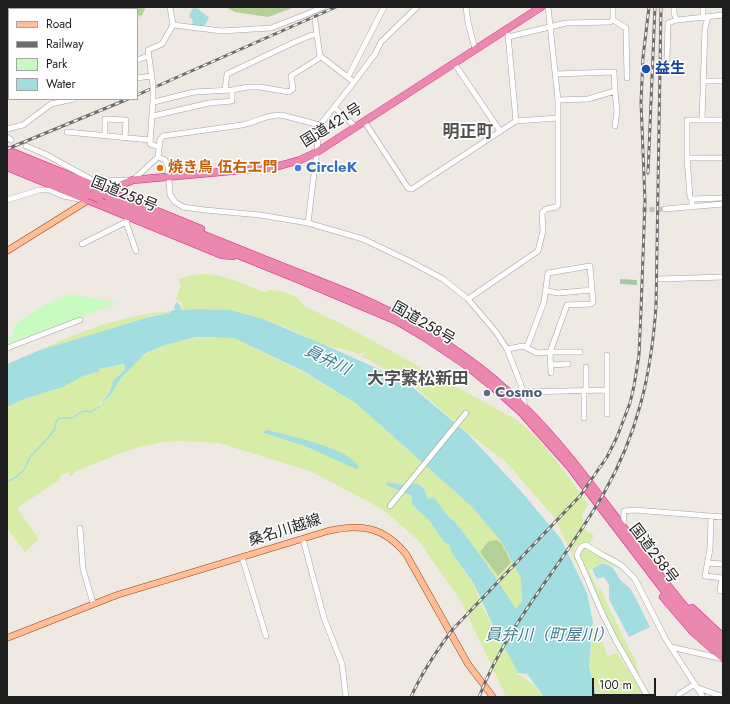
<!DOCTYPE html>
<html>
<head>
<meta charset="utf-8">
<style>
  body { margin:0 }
  #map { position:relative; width:730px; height:704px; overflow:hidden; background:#efe9e4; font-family:Jost,sans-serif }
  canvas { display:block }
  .frame { position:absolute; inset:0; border:8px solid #1e1e1e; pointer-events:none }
  .legend { position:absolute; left:8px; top:8px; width:130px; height:92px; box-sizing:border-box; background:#fff; border:1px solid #a5a5a5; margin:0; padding:5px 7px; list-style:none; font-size:12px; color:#1e1e1e }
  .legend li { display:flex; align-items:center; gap:8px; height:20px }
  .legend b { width:20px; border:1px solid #a5a5a5 }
  .scale { position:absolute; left:592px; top:678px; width:64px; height:18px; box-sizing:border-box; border:2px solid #1e1e1e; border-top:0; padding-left:5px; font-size:12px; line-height:14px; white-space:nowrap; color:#1e1e1e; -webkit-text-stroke:3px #fff; paint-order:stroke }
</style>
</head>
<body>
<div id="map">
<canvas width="730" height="704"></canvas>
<div class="frame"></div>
<ul class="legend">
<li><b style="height:5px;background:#ffbd99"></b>Road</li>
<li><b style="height:5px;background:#6c6c6c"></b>Railway</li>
<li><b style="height:11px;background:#c7fbbf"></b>Park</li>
<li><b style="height:11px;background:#a2dedf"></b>Water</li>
</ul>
<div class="scale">100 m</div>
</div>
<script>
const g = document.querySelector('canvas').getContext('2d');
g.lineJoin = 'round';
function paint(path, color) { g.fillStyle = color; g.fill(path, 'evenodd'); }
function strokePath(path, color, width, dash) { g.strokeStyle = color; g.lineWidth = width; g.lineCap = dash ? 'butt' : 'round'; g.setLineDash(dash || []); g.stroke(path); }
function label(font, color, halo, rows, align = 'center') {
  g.font = font + ' Jost,"Noto Sans JP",sans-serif'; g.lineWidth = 3; g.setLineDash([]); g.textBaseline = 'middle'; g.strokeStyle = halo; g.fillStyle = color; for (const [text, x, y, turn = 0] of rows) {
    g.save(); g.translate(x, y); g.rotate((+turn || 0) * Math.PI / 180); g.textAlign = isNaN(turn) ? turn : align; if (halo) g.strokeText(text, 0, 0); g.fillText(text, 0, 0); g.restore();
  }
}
const grass = new Path2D(`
  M203 274C224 274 244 284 264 292L270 290 279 291 293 295 306 307 338 322 517 420C543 440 569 477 588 504L582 516 586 531 594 535 591 542 577 545 573 552 578 566V568L555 518 505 461 468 433 410 383 361 356 366 352 357 354C348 348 335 349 325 345 314 341 304 336 294 331 256 315 223 306 181 310L182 303 176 299 181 285 178 279 193 275Z
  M171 311 170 313 148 317 40 350C82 330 124 315 171 311Z
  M196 338H234L303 372 357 404 472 507 501 541 521 578 522 601 516 609 489 567 457 524 445 513 434 497 428 499 424 487 416 483 409 486 387 482 397 489 412 497V505L429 520 444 542 449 545 452 553 474 585 483 608 493 628 490 631 494 637 498 635 518 674 533 684 543 697H506L462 603 419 541 387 513 373 504 310 471 219 443 181 441 163 442 139 447 118 454 75 472 71 477 68 472 60 476 59 480 17 508 39 539 25 552 7 528V407L24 399 63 387 81 377 100 371V369L124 364 125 369 121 374 113 380C113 390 104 399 97 406H99C110 399 114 387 122 377 143 350 163 344 196 338Z
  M586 547 620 566 617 568C606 560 600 563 589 570L598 590 600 588 624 639 637 663 636 664 640 678 615 636 580 556 581 549Z
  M594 623 608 656 617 653 645 697H598L589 667Z`);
const forest = new Path2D(`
  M7 7H146L141 17 137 14V9H9V63H7Z
  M226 7H295L268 17 235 12Z
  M496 540 501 543 511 562 498 576 480 552 488 542Z`);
const cemetery = new Path2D(`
  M620 279 637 280V285L620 284Z`);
const park = new Path2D(`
  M70 294 119 303 7 344V340L13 336V327C30 312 49 302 70 294Z`);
const water = new Path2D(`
  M195 8 199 9V10L209 17 204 27 193 26 192 19 189 17 192 9Z
  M177 302 180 305 181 310 195 309 230 310 263 319 325 345 374 367 410 385 468 434 520 490 561 539 587 593 593 622 589 667 597 697H544L527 674 518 673 494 628 474 584 452 553 449 545 444 542 429 520 412 505V496L386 485 387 482 409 486 416 483 424 488 428 499 434 497 445 513 457 524 489 567 516 609 522 601 521 578 501 541 472 507 357 404 303 371 234 338 196 337 165 345 146 353 122 377 111 394 100 406C105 398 113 389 113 380L121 374 125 369 124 364 99 369 100 371 81 377 63 387 24 399 7 407V364L40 350 149 317 170 313 171 311 175 310 174 306Z
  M268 430C288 436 352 448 359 468L356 469 305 446 261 432Z
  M601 564C612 563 615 571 619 578 622 583 628 585 631 590 638 601 643 614 650 627L629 637 609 599V585L604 577 597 579 592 569Z`);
const stream = new Path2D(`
  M7 482 16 477 24 470 30 457 48 438 55 429 56 422 59 418H74C78 413 84 409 91 412L100 406`);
const minorTunnel = new Path2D(`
  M642 210 665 209`);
const minor = new Path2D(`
  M14 7V9
  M466 7 468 22 475 49
  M674 7V14L677 20 723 15
  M703 18V7
  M613 20 626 28 627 78
  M173 25 222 31 271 28 307 14 323 7
  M508 35 516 121
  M508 37 566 23 610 22 613 20V7
  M320 56 354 82
  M667 59 668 23 677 20
  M137 60 148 56
  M454 63 500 131
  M555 74 614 72 615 91 588 99 558 100
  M348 77 384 7
  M137 78 151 76
  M703 81H723
  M153 86 148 50 162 44 173 25 170 7
  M7 89 9 88
  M225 90 227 74 295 42 312 35H316
  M615 91 617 112 615 126
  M153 100 150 144 159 147
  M154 102 194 92 232 90 248 87H260L289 92 293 89 291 76 294 74 318 59 320 56 315 20
  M334 107 356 127
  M153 116 209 103 232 101V90
  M702 120 705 28 708 17
  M364 121 408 188 412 189 516 121 558 118
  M7 129 23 125 51 104 73 99
  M67 132 150 140
  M105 135V119L126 120 125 138
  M7 137 11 140
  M26 146 45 154 94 181 133 180 158 157 160 140 163 136 242 125C257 122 265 115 281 115L320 125
  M158 157 165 160 168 166 170 195 175 202 183 207 205 210 260 215 308 223 363 239 409 261 443 279 468 299 496 332 507 349 521 385 525 407
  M687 158H723
  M692 199 690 197 687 158V120H723
  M7 200 39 190H50L63 196 79 199
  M692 207V199L723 198
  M665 209 723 204
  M126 222 136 251
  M308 223 320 125 354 82 375 54 381 42 417 7
  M82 244 126 222 129 217
  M659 279 723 277
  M468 299 538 251 543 231 542 213 546 209 556 207 558 205V100L548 7
  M527 347 544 302 548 273 590 266 592 290
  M7 348 80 320
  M507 349 523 346 537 353 550 352 567 305 591 304 593 302 592 290 558 293 547 291
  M607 355V414
  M551 365 568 364
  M586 367V390
  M551 373 550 352H580
  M584 390V418
  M522 392 607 390
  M390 506 466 413
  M711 516 710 549 705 576 723 578
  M623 527 624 511 634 510 723 517
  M80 528 83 569 93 603
  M303 539 324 618 342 664 346 697
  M242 557 266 636
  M708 563 723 564
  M722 578 720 591H723
  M671 647 723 659
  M696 687 723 697
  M648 697 616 641 602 613 577 555C580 549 580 546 586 545L599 553 621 565 635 579 665 638 703 697
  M678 697 679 694 695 684`);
const major = new Path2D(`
  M7 251 87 201
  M7 638 117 595 328 531C361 523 384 527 406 554L468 664 493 697`);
const highway = new Path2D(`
  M7 150 201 229
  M7 156 95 191
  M7 162 89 195
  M7 167 222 255 233 256
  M107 196C161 218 216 240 271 262 314 279 359 295 400 317 444 340 486 369 521 404 570 451 608 509 650 562 672 591 694 621 723 644
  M99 199 300 280 397 321 424 337 463 363 494 388 521 412 569 466 669 597 703 634 723 651
  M87 201 108 190 133 180 275 167 300 160 317 152 541 7
  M663 597 692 631 723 658
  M692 608 723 637`);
const rail = new Path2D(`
  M137 95 336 7
  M7 149 128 99
  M648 173 655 7
  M411 697C422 672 437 650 453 629L580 496 607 457 617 437 630 403 634 386 639 355 641 310 645 201 641 102 643 57 649 7
  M479 697C508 622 565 562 604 493 638 433 651 375 656 307L661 7`);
const minorBridge = new Path2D(`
  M153 86V97`);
const highwayBridge = new Path2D(`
  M95 191 107 196
  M89 195 99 199`);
const markers = [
  [646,69,5,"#1a4fb4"],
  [160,168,4,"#e8710a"],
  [298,168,4,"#3f7fe0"],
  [487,393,4,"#5c6f8a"]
];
const transitNames = [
  ["益生",655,69]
];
const streetNames = [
  ["国道421号",332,126,-32],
  ["国道258号",124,195,22],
  ["国道258号",423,324,30],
  ["桑名川越線",285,531,-17],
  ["国道258号",653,554,53]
];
const foodNames = [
  ["焼き鳥 伍右エ門",168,168]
];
const shopNames = [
  ["CircleK",306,168]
];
const serviceNames = [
  ["Cosmo",495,393]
];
const waterNames = [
  ["員弁川",327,361,26],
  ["員弁川（町屋川）",549,636]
];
const quarterNames = [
  ["明正町",468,133],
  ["大字繁松新田",418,380]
];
paint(grass, '#d7eca7');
paint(forest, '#b4d097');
paint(cemetery, '#a6c9a4');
paint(park, '#c7fbbf');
paint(water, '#a2dedf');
strokePath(stream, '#a2dedf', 1.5);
strokePath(minorTunnel, '#c5c0bc', 5, [5, 2.5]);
strokePath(minor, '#a2a2a2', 6);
strokePath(major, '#984500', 7);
strokePath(highway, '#e11e8a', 8);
strokePath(minor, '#fff', 5);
strokePath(major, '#ffbd99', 6);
strokePath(highway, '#ea88af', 7);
strokePath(rail, '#6c6c6c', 3);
strokePath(rail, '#fff', 1.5, [4.5]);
strokePath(minorBridge, '#a2a2a2', 6, []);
strokePath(highwayBridge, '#e11e8a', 8, []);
strokePath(minorBridge, '#fff', 5);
strokePath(highwayBridge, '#ea88af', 7);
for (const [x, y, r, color] of markers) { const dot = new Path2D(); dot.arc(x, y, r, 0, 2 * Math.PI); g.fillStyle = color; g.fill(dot); strokePath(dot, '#fff', 1.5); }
label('bold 15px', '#164399', '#fff', transitNames, 'left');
label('15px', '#1e1e1e', '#fff', streetNames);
label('bold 15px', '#c56008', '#fff', foodNames, 'left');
label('bold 15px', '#366cbe', '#fff', shopNames, 'left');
label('bold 15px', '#4e5e75', '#fff', serviceNames, 'left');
label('italic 16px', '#3c7991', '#fff', waterNames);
label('bold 17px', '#515151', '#fff', quarterNames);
</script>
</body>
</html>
